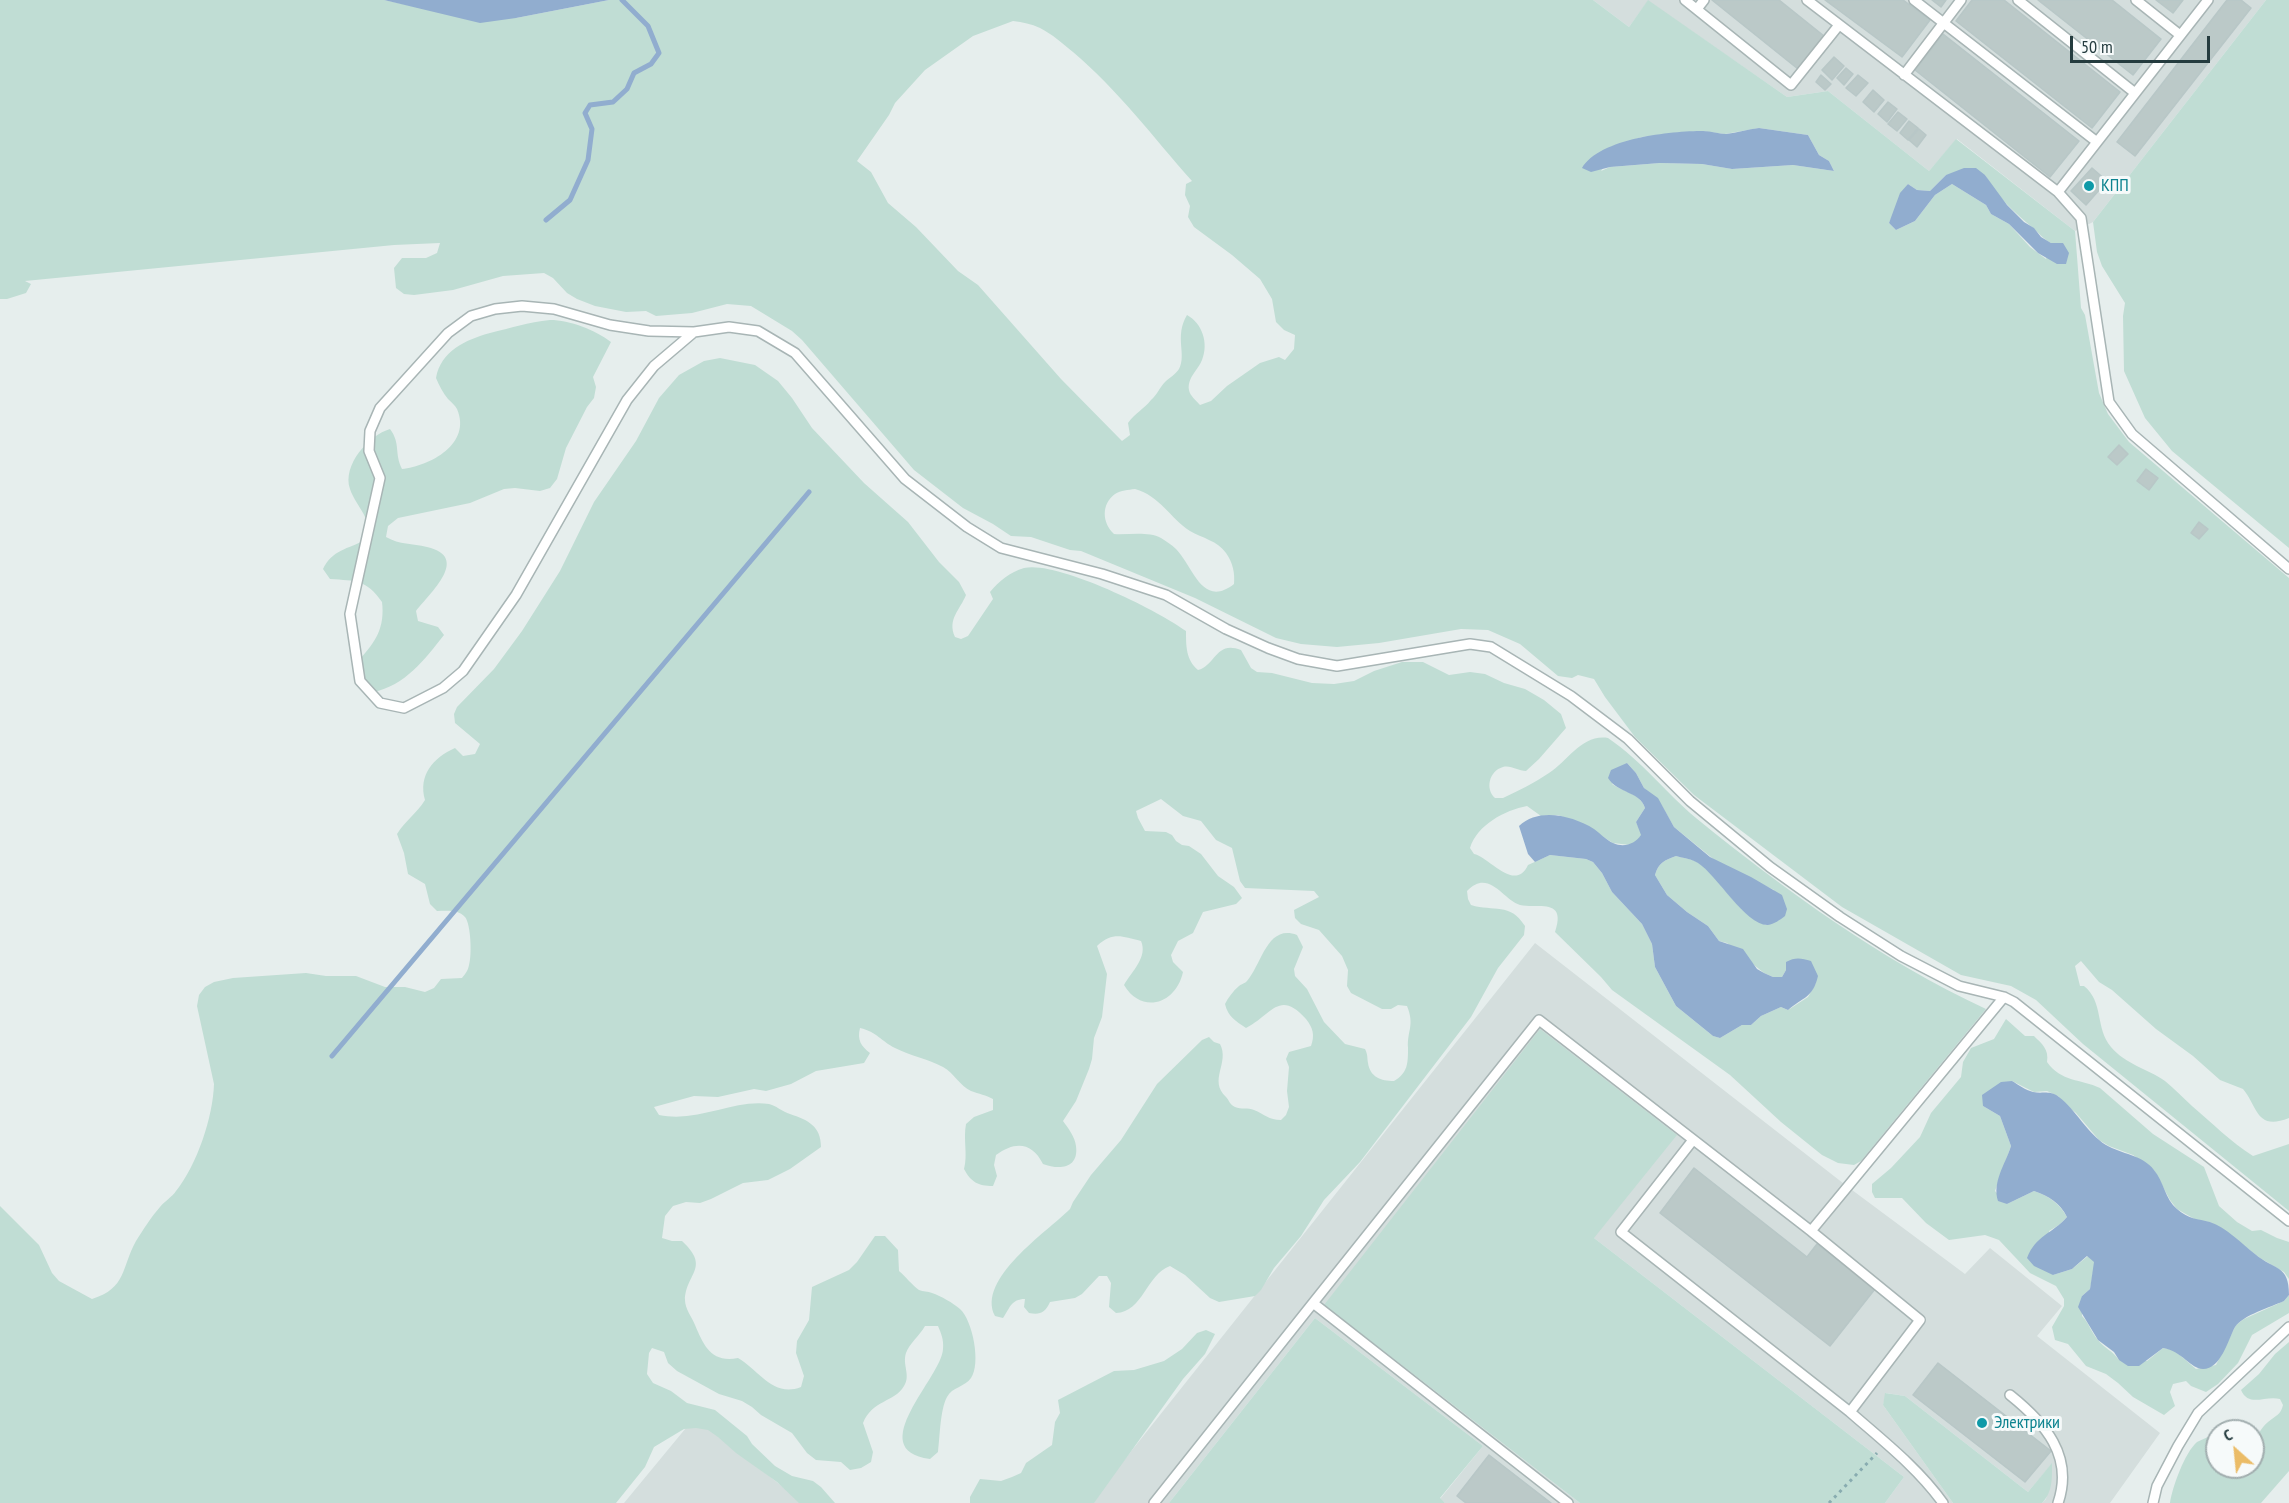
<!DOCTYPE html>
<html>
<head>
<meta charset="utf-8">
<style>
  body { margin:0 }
  #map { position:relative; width:2289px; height:1503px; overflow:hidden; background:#e6eeed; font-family:"PT Sans Narrow",sans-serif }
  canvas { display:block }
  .north { position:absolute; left:2205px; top:1419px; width:60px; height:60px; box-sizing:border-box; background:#f6fafa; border:2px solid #a2aeaf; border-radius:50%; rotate:333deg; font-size:16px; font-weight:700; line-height:24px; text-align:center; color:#253c3f }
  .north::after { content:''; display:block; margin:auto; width:21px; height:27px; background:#ebbc67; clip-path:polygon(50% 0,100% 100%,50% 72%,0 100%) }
  .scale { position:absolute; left:2070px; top:36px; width:140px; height:27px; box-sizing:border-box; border:3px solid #253c3f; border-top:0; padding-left:8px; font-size:18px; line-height:21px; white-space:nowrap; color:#253c3f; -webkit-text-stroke:4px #f6fafa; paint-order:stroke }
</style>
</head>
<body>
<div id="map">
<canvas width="2289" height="1503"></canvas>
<div class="north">С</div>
<div class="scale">50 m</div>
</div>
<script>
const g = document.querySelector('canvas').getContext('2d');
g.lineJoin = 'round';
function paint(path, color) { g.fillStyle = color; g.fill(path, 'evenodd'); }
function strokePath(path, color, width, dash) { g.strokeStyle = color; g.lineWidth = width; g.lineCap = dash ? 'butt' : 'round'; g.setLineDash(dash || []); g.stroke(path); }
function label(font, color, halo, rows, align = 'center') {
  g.font = font + ' "PT Sans Narrow",sans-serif'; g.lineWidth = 6; g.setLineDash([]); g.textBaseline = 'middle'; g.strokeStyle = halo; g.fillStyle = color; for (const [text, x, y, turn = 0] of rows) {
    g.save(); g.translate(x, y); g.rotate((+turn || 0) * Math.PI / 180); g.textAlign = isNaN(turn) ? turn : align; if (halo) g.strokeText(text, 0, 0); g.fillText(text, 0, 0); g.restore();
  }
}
const built = new Path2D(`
  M1593 0H2266L2093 222 2075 231 1957 139 1929 171 1828 91 1787 97 1648 1 1629 27Z
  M1535 943 1848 1187 1965 1274 1990 1248 2062 1306 2037 1336 2160 1433 2110 1503H2042L2046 1499 2052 1464 2028 1492 1905 1396 1886 1393 1883 1405 1953 1503H1885L1904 1477 1594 1238 1324 1305 1580 1503H1445L1440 1499 1483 1446 1315 1318 1169 1503H1090Z
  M695 1417 803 1503H624Z`);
const green = new Path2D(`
  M0 0H384L435 11 516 18 609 0H1593L1629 27 1648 0 1787 97 1828 91 1929 171 1956 139 2075 231 2081 308 2085 315 2099 393 2108 414 2129 442 2289 578V1118C2256 1131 2258 1107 2243 1089L2220 1080 2193 1056 2156 1029 2112 990 2099 982 2081 961 2075 966 2080 986H2084C2104 1002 2095 1028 2111 1047 2125 1064 2148 1069 2165 1081 2175 1089 2183 1098 2192 1106 2212 1123 2231 1142 2253 1156L2289 1144V1211L2083 1044 2036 1000 2011 986 1961 975 1842 907 1694 795 1635 737 1605 697 1594 679 1578 675 1572 678 1558 676 1520 644 1488 630 1461 629 1379 643 1337 647 1301 644 1276 638 1195 598 1081 551 1070 550 1031 537 1011 536 993 524 963 508 914 470 802 340 792 331 751 306 727 304 692 313 656 316 646 311 626 312 595 306 577 299 567 293 553 278 544 273 503 276 453 290 414 295 404 294 396 288 394 268 402 258H426L437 253 440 243 394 245 25 281 31 284 26 293 7 299H0ZM1013 21C1023 22 1031 24 1040 28 1052 34 1063 44 1073 52 1118 90 1153 137 1192 181L1186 184 1185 195 1190 206 1188 217 1194 227 1232 255 1260 279 1272 299 1276 322 1284 330 1295 335 1294 349 1285 360 1279 357 1260 363 1227 386 1211 401 1200 405C1196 400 1190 396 1189 390 1187 378 1198 370 1202 360 1209 343 1202 323 1187 315 1174 337 1187 354 1179 369 1176 374 1169 378 1165 382 1160 387 1157 395 1151 400 1144 409 1135 413 1128 423L1130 435 1122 441 1061 379 978 285 958 271 916 227 888 203 871 172 857 161 889 115 895 103 925 70 973 36ZM1759 128 1808 135 1819 155 1829 161 1834 171 1793 165 1732 169 1702 164 1660 163 1610 167 1601 171 1620 144 1642 137 1701 131 1725 134ZM1946 175H1985C1997 197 2014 212 2033 228 2040 234 2043 239 2051 243L2046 259 2030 247 2009 224 1991 214 1986 205 1952 184 1935 195 1915 221 1896 230 1889 223 1908 184 1917 190 1930 191ZM1135 489C1160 496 1170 518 1190 531 1202 538 1218 541 1226 553 1233 563 1235 573 1234 584 1202 609 1193 566 1176 549 1172 545 1166 541 1161 538 1148 531 1129 535 1114 534 1102 523 1101 504 1115 494 1121 490 1128 490 1135 489Z
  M2266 0H2289V548L2172 451 2145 418 2124 371 2123 316 2125 303 2102 266 2097 252 2093 222Z
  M550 320C570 320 595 330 611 342L593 377 596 387 594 398 587 407 566 448 557 479 550 488 540 491 515 488 504 489 470 503 398 518 388 526 386 537C400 545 412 543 427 547 471 557 430 593 416 611L418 621 438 627 444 635C425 659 405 686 373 692L362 673 359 660C376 642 385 627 382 602 366 579 356 581 330 579L323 569C332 550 348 549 365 540 374 518 357 509 350 489 342 465 369 435 390 429 401 444 394 453 402 469 430 466 472 444 457 409 455 405 451 402 448 399 443 393 439 385 436 378 441 351 465 340 490 333 511 328 528 322 550 320Z
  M720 358 755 365 778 381 792 398 812 428 864 483 908 522 939 562 959 582 966 595C960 610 947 619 955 637L961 639 968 636 993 599 990 592C999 581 1010 572 1024 568 1056 560 1158 610 1186 631 1186 646 1186 660 1198 670 1216 665 1216 640 1241 650L1251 668 1257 672 1272 673 1312 683 1334 684 1354 681 1374 671 1402 662H1423L1449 675 1470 672 1485 674 1504 683 1525 689 1544 700 1561 714 1566 728 1539 759 1526 771C1518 771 1511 765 1503 767 1489 771 1485 789 1495 798H1503C1518 791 1534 783 1549 773 1568 761 1582 734 1608 738 1642 761 1666 793 1696 818 1786 891 1881 960 1986 1009L1861 1161 1854 1165 1838 1163 1822 1155 1781 1122 1730 1075 1612 990 1601 977 1555 932C1567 897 1537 909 1520 905 1503 900 1489 868 1467 891L1468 899 1471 905C1494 912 1510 902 1525 926L1524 935 1498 968 1471 1017 1360 1162 1324 1200 1301 1236 1274 1268 1261 1290 1255 1296 1219 1302 1210 1298 1185 1275 1170 1266C1146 1275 1143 1312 1116 1313L1109 1307 1111 1283 1107 1276H1099L1082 1294 1075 1298 1050 1302C1045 1313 1040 1315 1029 1313L1024 1307 1025 1299C1011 1299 1010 1308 1003 1318L995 1316C976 1279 1047 1232 1070 1209L1073 1202 1091 1175 1121 1140 1157 1084 1202 1040 1209 1037 1214 1042 1220 1044C1230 1063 1208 1080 1226 1097 1229 1100 1230 1105 1235 1107 1241 1110 1248 1107 1254 1110 1264 1114 1269 1120 1281 1120L1286 1115 1289 1107 1287 1091 1289 1067 1286 1059 1289 1052 1311 1046C1315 1035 1313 1028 1306 1019 1279 989 1272 1015 1246 1028 1236 1021 1228 1017 1225 1004 1228 998 1233 991 1239 986 1243 983 1244 984 1247 981 1262 964 1267 924 1297 935L1303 947 1294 969 1295 976 1307 989 1324 1022 1345 1044 1365 1049C1368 1055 1367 1057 1368 1063 1370 1077 1381 1081 1394 1081 1408 1073 1408 1063 1408 1048 1407 1030 1415 1026 1407 1006L1398 1005 1391 1009H1382L1351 993 1347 986 1348 970 1342 956 1319 930 1301 924 1295 918 1294 910 1319 897 1314 891 1245 888 1240 881 1232 848 1216 840 1201 821 1183 816 1161 799 1136 811 1138 818 1145 831 1166 832 1172 835 1176 841 1182 845 1189 846 1201 854 1218 876 1234 887 1242 898 1236 904 1203 912 1193 933 1178 941 1171 955 1173 962 1183 972C1176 1004 1142 1015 1124 985 1132 971 1148 957 1141 941 1122 937 1114 931 1097 946L1107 974 1102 1017 1094 1038 1092 1059 1089 1069 1076 1101 1063 1121C1068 1128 1075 1137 1076 1146 1079 1169 1059 1170 1043 1164 1032 1142 1015 1141 996 1155L994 1165 997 1176 993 1186C978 1186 971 1182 964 1169 968 1154 963 1140 966 1124L974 1117 993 1110V1099C986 1095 979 1094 971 1091 960 1086 954 1073 943 1067 928 1059 911 1056 895 1048 881 1041 877 1032 860 1028 857 1040 861 1046 870 1053L864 1063 816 1071 791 1084 766 1091 754 1089 718 1097 694 1096 654 1107 659 1115C699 1123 733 1099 769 1104 775 1105 783 1112 790 1114 808 1120 821 1126 821 1147L790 1169 768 1180 743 1183 711 1199 700 1203 686 1202 673 1206 665 1216 662 1238 672 1241H682C711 1268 686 1273 685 1300 685 1309 692 1317 695 1325 704 1346 711 1363 738 1358 759 1370 773 1398 801 1387L804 1376 796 1353 797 1341 809 1320 812 1287 849 1270 857 1262 875 1236H885L898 1250 899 1271C906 1277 912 1285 919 1290 923 1292 928 1291 932 1293 941 1296 953 1303 960 1309 973 1321 981 1364 971 1378 965 1387 952 1387 947 1397 940 1410 940 1437 938 1452L930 1459C862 1450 942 1377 943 1349 944 1340 941 1333 938 1326H925C920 1335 909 1344 906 1353 902 1365 911 1375 904 1386 894 1403 873 1399 863 1423L873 1452 871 1462 861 1468 850 1470 841 1462 816 1460 807 1453 792 1433 761 1415 752 1407 742 1401 719 1394 677 1371 668 1363 664 1352 652 1348 649 1353 647 1374 653 1383 671 1391 687 1403 715 1410 747 1436 752 1444 775 1466 792 1476 813 1481 821 1487 835 1503H799L777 1482 736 1453 718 1437 708 1430 696 1428 684 1429 654 1447 645 1467 616 1503H0V1206L39 1245 52 1273 59 1281 92 1299C127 1288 121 1268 136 1241 143 1230 151 1217 160 1207 165 1201 172 1197 176 1191 197 1165 213 1117 214 1084L197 1006 199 995 205 987 214 982 233 978 306 973 326 976H356L385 987H405L425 992 434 988 441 979 462 978C465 974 468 971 469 965 472 956 471 924 465 917 458 909 446 911 437 911L430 904 425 884 408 874 404 853 397 834C405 821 417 813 425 800 418 775 433 758 455 748L463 756 475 754 480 744 455 723 454 714 457 707 494 669 522 631 560 571 594 502 636 441 659 398 679 375 704 361ZM1627 763 1636 773 1644 788 1662 806 1674 827 1717 862 1774 890 1779 920 1766 925C1734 912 1725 882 1699 863 1693 859 1683 858 1676 856 1665 860 1658 863 1655 875L1667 895 1687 912 1708 926 1719 941 1727 943 1764 973 1773 977H1782L1786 970 1816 983 1808 997 1788 1010 1781 1007 1761 1016 1751 1025H1742L1720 1038 1713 1036 1676 1006 1655 967 1652 944 1642 924 1612 892 1602 873 1593 862 1586 859 1550 855 1528 865C1515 893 1489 857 1474 854L1470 848C1477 825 1505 810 1527 806L1541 816 1558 815 1584 825 1613 843 1630 845 1637 841 1642 835 1636 822 1645 808C1641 794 1624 792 1612 784Z
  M2006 1019 2025 1036H2034C2042 1044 2049 1049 2047 1062 2061 1082 2081 1079 2100 1088L2153 1134 2204 1167 2219 1206 2237 1222 2252 1231 2261 1230 2277 1238 2289 1242V1279L2284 1272 2260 1258 2221 1228 2210 1222 2198 1221 2177 1209 2170 1200 2154 1170 2133 1155 2109 1146 2099 1140 2076 1113 2066 1105 2058 1096 2047 1091 2034 1092 2012 1081 1983 1106 2000 1116 2011 1146 1995 1191 2007 1204 2034 1191C2049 1196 2059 1203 2067 1217L2059 1225 2049 1231 2053 1275 2072 1269 2088 1256 2095 1262 2090 1289 2082 1296V1316C2089 1323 2091 1332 2098 1340 2104 1348 2113 1351 2119 1360L2147 1361 2163 1348 2174 1350 2196 1369 2216 1365 2236 1325 2244 1319 2284 1301 2289 1295V1313L2252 1335 2238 1363 2218 1384 2206 1392 2191 1386 2186 1381 2173 1384 2170 1392 2175 1406 2164 1415 2133 1397 2118 1383 2106 1374 2086 1366 2068 1344 2055 1340 2052 1327 2064 1306V1299L2056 1286 2030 1273 1999 1240 1985 1235 1949 1240 1926 1223 1902 1198H1875L1872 1192V1184L1891 1168 1920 1137 1931 1113 1961 1077 1963 1062 1971 1048 1994 1039Z
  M1540 1029 1677 1135 1594 1238 1904 1477 1885 1503H1580L1324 1305Z
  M1315 1318 1483 1446 1440 1498 1445 1503H1169Z
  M1206 1330 1215 1334 1205 1354 1183 1379 1094 1503H970V1497L980 1479 1001 1481 1012 1477 1021 1473 1026 1463 1052 1445 1055 1422 1060 1413 1058 1400 1114 1371 1134 1370 1164 1361 1182 1349 1197 1333Z
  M2289 1342V1471L2261 1503H2170C2172 1488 2185 1452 2197 1442 2201 1440 2206 1438 2210 1436L2216 1442 2214 1466 2220 1472H2228L2237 1467H2253C2253 1450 2254 1434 2268 1422 2275 1416 2281 1415 2283 1405L2280 1399C2265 1395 2249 1408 2241 1390L2259 1374 2275 1354Z
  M1885 1393 1905 1396 2028 1492 2052 1463C2052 1478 2053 1492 2042 1503H1953L1883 1405Z`);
const water = new Path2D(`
  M384 0H609L516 18 480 23Z
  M1759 128 1808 135 1819 155 1829 161 1834 171 1793 165 1732 169 1702 164 1660 163 1610 167 1591 172 1582 168C1600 138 1671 131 1703 131 1711 131 1719 134 1726 134 1737 133 1748 129 1759 128Z
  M1964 168H1976L1985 175 2007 205 2024 222 2034 228 2041 237 2051 243H2063L2069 253 2066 264H2057L2038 253 2009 224 1991 214 1986 205 1952 184 1935 195 1915 221 1896 230 1889 223 1900 193 1908 184 1917 190 1930 191 1946 175Z
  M1627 763 1636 773 1644 788 1658 798 1674 827 1710 857 1751 877 1782 895 1787 909 1785 916C1780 920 1774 924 1768 925 1746 926 1717 875 1698 863 1692 859 1683 858 1676 856 1665 860 1658 863 1655 875L1667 895 1687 912 1708 926 1719 941 1743 949 1757 969 1764 973 1773 977H1782L1786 970V962C1795 957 1801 958 1811 961L1818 976C1813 998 1803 997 1788 1010L1781 1007 1761 1016 1751 1025H1742L1720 1038 1713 1036 1676 1006 1655 967 1652 944 1642 924 1612 892 1602 873 1593 862 1586 859 1550 855 1535 862 1528 854 1519 826C1539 807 1573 816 1594 829 1600 833 1606 840 1613 843 1624 848 1635 844 1641 835L1636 822 1645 808C1640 791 1618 794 1608 778L1611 770Z
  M2012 1081C2019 1085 2025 1090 2033 1092 2042 1094 2050 1090 2059 1097 2076 1110 2087 1133 2106 1145 2121 1154 2143 1155 2154 1170 2164 1182 2165 1199 2177 1209 2188 1219 2198 1219 2210 1222 2226 1227 2242 1244 2255 1254 2275 1271 2289 1264 2289 1295L2284 1301C2271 1307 2243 1315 2235 1327 2228 1340 2221 1369 2203 1369 2191 1369 2182 1351 2163 1348L2139 1366H2128L2119 1360 2114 1352 2098 1340 2078 1307 2082 1296 2090 1289 2094 1262 2087 1256 2072 1269 2053 1275 2034 1266 2027 1258C2036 1235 2052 1234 2067 1217 2060 1203 2049 1196 2034 1191L2007 1204 1998 1201C1992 1182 2005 1165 2011 1146L2000 1116 1983 1106 1982 1095 2001 1082Z`);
const stream = new Path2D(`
  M546 220 570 200 588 160 592 129 585 113 590 105 613 102 627 89 634 73 651 64 659 53 648 26 622 0
  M332 1056 809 492`);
const building = new Path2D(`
  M1712 0H1779L1824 36 1798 69Z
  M1825 0H1903L1930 20 1902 57Z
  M1932 0H1946L1941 7Z
  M1972 0H2004L2120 92 2092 128 1956 21Z
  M2038 0H2112L2161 39 2133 75Z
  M2156 0H2183L2173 13Z
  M2227 0H2241L2251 8 2135 156 2117 142Z
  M1943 34 2079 141 2050 177 1915 70Z
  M1834 57 1844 66 1832 80 1822 70Z
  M1846 68 1853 74 1844 85 1837 78Z
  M1821 75 1831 84 1825 90 1816 82Z
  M1858 75 1868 83 1856 96 1846 88Z
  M1873 90 1884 100 1874 112 1863 102Z
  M1888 102 1897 109 1887 122 1878 114Z
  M1898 112 1907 119 1897 131 1888 124Z
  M1909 121 1918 128 1908 140 1900 133Z
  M1919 129 1926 135 1917 147 1909 140Z
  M2092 168 2107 181 2086 205 2071 191Z
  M2119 445 2128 454 2117 465 2108 457Z
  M2146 469 2158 478 2149 490 2137 481Z
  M2199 522 2208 529 2199 539 2191 533Z
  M1694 1168 1807 1257 1817 1244 1875 1289 1830 1346 1660 1213Z
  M1938 1363 2051 1451 2025 1482 1913 1395Z
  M1489 1455 1551 1503H1466L1457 1496Z`);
const path = new Path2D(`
  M1829 1503 1877 1453`);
const lane = new Path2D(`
  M1685 0 1791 85 1839 25
  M1807 0 2058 192 2081 218 2109 402 2132 434 2289 569
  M1914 0 2097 142
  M2018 0 2135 93
  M2136 0 2180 35
  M1697 9 1704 0
  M1904 75 1961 0
  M2058 192 2208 0
  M694 332 654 366 627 400 516 595 463 671 443 688 404 708 380 703 360 681 350 614 380 478 369 451 370 431 380 408 448 333 471 316 495 309 522 306 554 309 610 325 649 331 694 332 729 327 758 331 795 353 905 479 967 527 1001 548 1102 574 1166 595 1226 629 1268 648 1298 659 1337 666 1470 644 1491 647 1571 696 1628 739 1690 801 1770 867 1840 917 1901 956 1959 986 2004 997 2014 1002 2289 1221
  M1693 1140 1621 1232 1850 1412
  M1811 1231 2004 997
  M1313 1303 1539 1020 1811 1231 1920 1320 1850 1412C1882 1440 1918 1468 1943 1503
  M2010 1395C2045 1423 2074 1456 2058 1503
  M1154 1503 1313 1303 1568 1503
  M2153 1503 2157 1486 2178 1446 2198 1413 2289 1327`);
const markers = [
  [2089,186,6,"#0f9aa8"],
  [1982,1423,6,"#0f9aa8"]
];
const cultureNames = [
  ["КПП",2101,186],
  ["Электрики",1994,1423]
];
paint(built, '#d4dedd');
paint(green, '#c0ddd4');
paint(water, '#91adcf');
strokePath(stream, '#91adcf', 5);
paint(building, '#bbc9c8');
strokePath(building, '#b8c7c7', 1.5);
strokePath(lane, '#a8b5b5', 12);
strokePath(path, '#88acb0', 3, [3, 4.5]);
strokePath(lane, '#fff', 9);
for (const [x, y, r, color] of markers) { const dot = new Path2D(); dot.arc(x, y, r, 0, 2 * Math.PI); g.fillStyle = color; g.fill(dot); strokePath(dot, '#f6fafa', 2); }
label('18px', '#0d838f', '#f6fafa', cultureNames, 'left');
</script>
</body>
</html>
